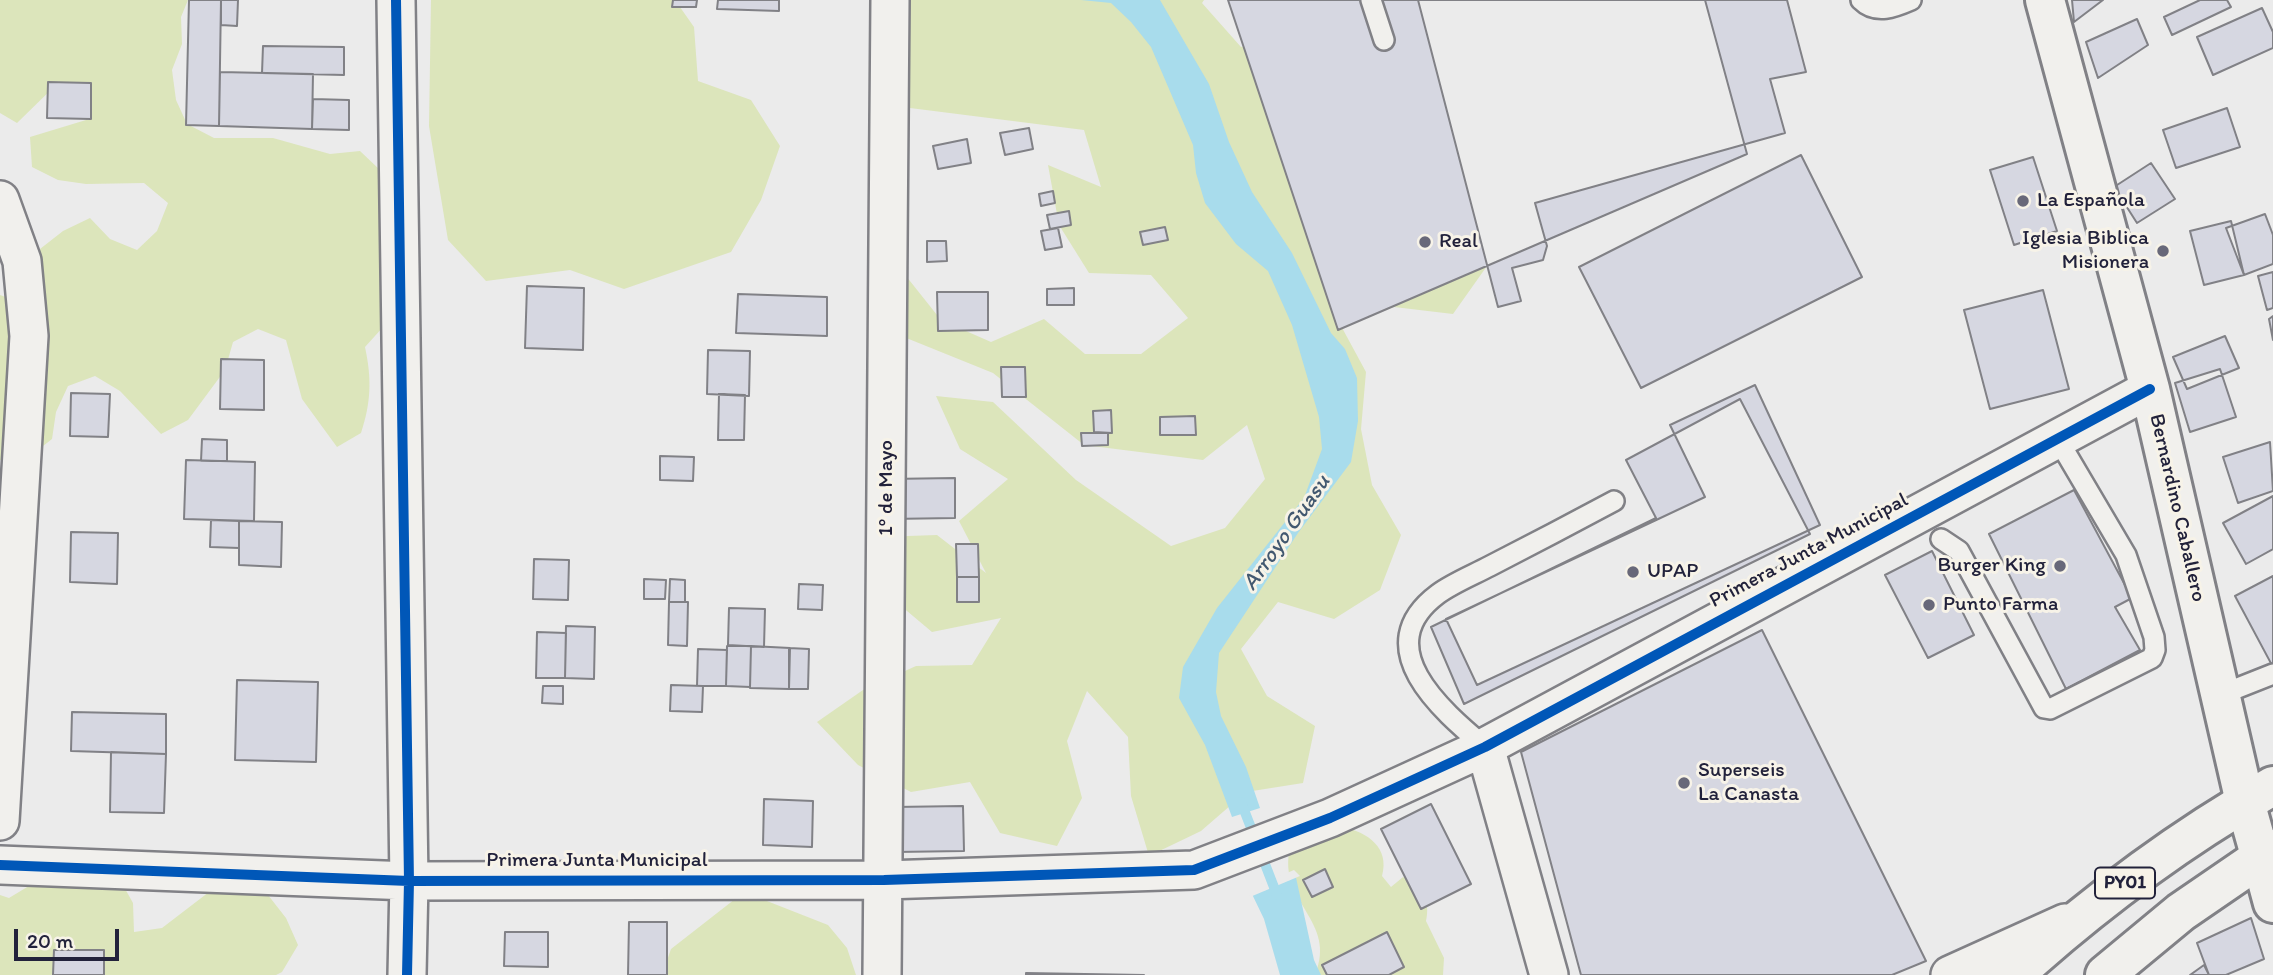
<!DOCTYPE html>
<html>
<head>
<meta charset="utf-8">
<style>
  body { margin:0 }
  #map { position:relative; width:2273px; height:975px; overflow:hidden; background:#ebebeb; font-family:Itim,sans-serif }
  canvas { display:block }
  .scale { position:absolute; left:14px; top:929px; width:105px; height:32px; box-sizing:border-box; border:4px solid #22223b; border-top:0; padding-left:9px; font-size:21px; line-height:24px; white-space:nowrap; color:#22223b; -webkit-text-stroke:5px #f7f3e8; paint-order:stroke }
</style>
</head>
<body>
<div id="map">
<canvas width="2273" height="975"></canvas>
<div class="scale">20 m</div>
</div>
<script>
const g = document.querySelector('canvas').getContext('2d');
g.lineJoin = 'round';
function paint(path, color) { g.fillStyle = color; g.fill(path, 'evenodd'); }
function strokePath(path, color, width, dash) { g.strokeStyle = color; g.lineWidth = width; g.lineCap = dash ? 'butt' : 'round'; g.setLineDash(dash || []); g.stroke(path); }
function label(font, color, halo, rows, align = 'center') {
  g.font = font + ' Itim,sans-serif'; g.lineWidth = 6; g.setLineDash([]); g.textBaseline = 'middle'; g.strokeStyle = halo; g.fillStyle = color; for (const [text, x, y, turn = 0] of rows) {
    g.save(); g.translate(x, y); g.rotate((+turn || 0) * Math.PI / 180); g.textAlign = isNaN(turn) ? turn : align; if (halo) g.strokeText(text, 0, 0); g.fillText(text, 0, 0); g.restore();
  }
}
const green = new Path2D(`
  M0 0H188L181 17 182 44 172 70 176 100 187 124 214 138H273L330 154 360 151 380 170 391 195 384 326 365 347C372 379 371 403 361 433L337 447 302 399 286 340 258 329 233 342 225 370 188 420 161 434 120 391 95 376 68 386 56 412 52 439 29 457 0 460V295L11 299 32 279 40 249 63 231 90 218 110 239 137 250 157 231 168 203 144 183 86 184 58 180 32 167 30 137 86 120 87 90 59 82 17 123 0 113Z
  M431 0H675L694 27 698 81 751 100 780 146 761 200 731 252 624 289 570 270 486 281 448 240 429 126Z
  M878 0H1204L1202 3 1241 47 1296 36 1469 212 1487 266 1453 314 1394 307 1340 324 1366 372 1361 429 1372 485 1401 535 1380 590 1334 619 1278 602 1241 649 1267 696 1315 726 1303 783 1246 792 1201 831 1149 856 1131 796 1128 737 1087 691 1067 741 1082 798 1057 846 1000 833 970 782 911 792 858 765 817 722 863 690 916 666 972 665 1001 618 932 632 888 595 879 537 937 535 986 573 959 521 1008 479 960 449 936 396 993 402 1076 480 1171 546 1225 528 1265 479 1247 425 1203 460 1084 445 993 373 884 329 906 276 941 320 991 342 1044 319 1085 354H1141L1188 318 1151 275 1089 273 1059 225 1048 165 1101 187 1084 130 910 108 903 49Z
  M1342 827C1368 832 1390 848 1382 876L1391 887 1403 877C1421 887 1431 900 1426 921L1444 958 1443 975H1315C1338 920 1277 903 1290 848Z
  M57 869 119 878 133 903 134 932 162 928 209 892 268 895 286 918 298 945 282 972 276 975H0V895L9 898Z
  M744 892 828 925 847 948 856 975H662L671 949Z`);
const water = new Path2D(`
  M1081 0H1160L1209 84 1229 142 1252 192 1292 253 1331 333 1345 349 1357 378 1358 421 1351 462 1298 533 1219 653 1216 692 1221 716 1246 767 1260 808 1232 817 1205 745 1179 698 1183 667 1217 608 1304 498 1322 449 1319 417 1292 325 1268 271 1236 244 1205 203 1196 173 1193 145 1151 47 1131 22 1111 3Z
  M1295 873 1314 960 1321 975H1280L1264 919 1251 892Z`);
const pier = new Path2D(`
  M1294 870 1300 876 1250 897 1249 889Z`);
const stream = new Path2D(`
  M1241 802 1277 895`);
const building = new Path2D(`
  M189 0H221L219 126 186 125Z
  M221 0H238L237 26 221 25Z
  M673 0H697L696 7H672Z
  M718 0H779V11L717 9Z
  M1228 0H1705L1747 154 1338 330Z
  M1418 0H1787L1806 72 1770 79 1785 133 1535 203 1547 246 1543 260 1512 268 1521 301 1498 307Z
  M2072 0H2103L2074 22Z
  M2200 0H2227L2231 7 2172 35 2164 17Z
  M2262 8 2273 32V48L2213 75 2197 37Z
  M2137 19 2148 45 2098 78 2086 42Z
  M263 46 344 47V75L262 73Z
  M220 72 313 74 312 129 219 126Z
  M48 82 91 83V119L47 118Z
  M313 99 349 100V130L312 129Z
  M2227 108 2240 147 2176 168 2163 130Z
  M1029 128 1033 149 1005 155 1000 133Z
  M967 139 971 163 938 169 933 146Z
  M1801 155 1862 277 1641 388 1579 267Z
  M2033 157 2057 231 2014 245 1990 170Z
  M2151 163 2175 199 2137 223 2114 187Z
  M1053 191 1055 203 1041 206 1039 194Z
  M1069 211 1071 225 1050 229 1047 215Z
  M2265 214 2273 235V264L2244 275 2226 228Z
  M2231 221 2244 275 2204 285 2190 231Z
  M1165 227 1168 240 1143 245 1140 232Z
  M1058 228 1062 247 1045 250 1041 231Z
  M927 241H946L947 261 927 262Z
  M2273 272V308L2267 310 2258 276Z
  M527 286 584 288 583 350 525 348Z
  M1074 288V305H1047V289Z
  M2043 290 2069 389 1990 409 1964 310Z
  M937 292H988V330L938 331Z
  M738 294 827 297V336L736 333Z
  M2273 316V340L2269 319Z
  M2225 336 2239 368 2187 389 2173 357Z
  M708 350 750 351 749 396 707 394Z
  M221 359 264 360V410L220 409Z
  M1001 367H1025L1026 397H1002Z
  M2220 369 2236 417 2190 432 2175 383Z
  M1755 385 1820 525 1477 685 1446 619 1705 497 1670 425Z
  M71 393 110 394 108 437 70 436Z
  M719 394 745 395 744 440H718Z
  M1740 399 1810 534 1464 704 1431 627 1656 518 1626 460Z
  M1111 410 1112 433 1094 432 1093 411Z
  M1195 416 1196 435H1160V417Z
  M1081 433H1108V445L1082 446Z
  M202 439 227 440V461H201Z
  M2270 442 2273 491 2238 503 2223 457Z
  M660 456 694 457 693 481 660 480Z
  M186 460 255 462 254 521 184 519Z
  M955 478V518L889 519 888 479Z
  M2074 490 2132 598 2115 607 2140 650 2066 689 1989 534Z
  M2273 496V549L2246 564 2223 523Z
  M211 520 239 521V548L210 547Z
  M239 521 282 522 281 567 239 565Z
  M71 532 118 533 117 584 70 582Z
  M956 544H978L979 577H957Z
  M1932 551 1974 635 1928 658 1885 575Z
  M534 559 569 560 568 600 533 599Z
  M2273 576V667L2235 596Z
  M957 577H979V602H957Z
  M644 579 666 580 665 599H644Z
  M670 579 685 580V602H669Z
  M799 584 823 585 822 610 798 609Z
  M669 602H688L687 646 668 645Z
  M729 608 765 609 764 647 728 645Z
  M566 626 595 627 594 679 565 678Z
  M1762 630 1926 961 1892 975H1581L1521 752Z
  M537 632 566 633 565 678H536Z
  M727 646H751L750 687 726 686Z
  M751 646 790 648 789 689 750 688Z
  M789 648 809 649 808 689H789Z
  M698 649 727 650 726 686H697Z
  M237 680 318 682 316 762 235 760Z
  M671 685 703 686 702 712 670 711Z
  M543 686H563V704L542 703Z
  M72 712 166 714V754L71 751Z
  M111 752 166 754 164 813 110 812Z
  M764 799 813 801 812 847 763 845Z
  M1431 804 1471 884 1421 909 1381 829Z
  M963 806 964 851 895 852 894 807Z
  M1325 869 1333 887 1312 897 1303 880Z
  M2251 918 2264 959 2226 975H2209L2197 943Z
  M629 922H667V975H628Z
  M505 932H548V967L504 966Z
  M1387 932 1404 967 1389 975H1327L1322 965Z
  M54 950H104V975H53Z
  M2204 965 2209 975H2190Z
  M1026 973 1144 975H1026Z`);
const service = new Path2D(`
  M1371 0 1384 40
  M1861 0C1876 15 1895 7 1911 0
  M1941 539 1959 551 2044 708 2050 709 2152 658 2155 650 2154 637 2126 555 2057 438
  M2220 695 2273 674
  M1485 747C1441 710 1367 647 1438 594 1453 583 1473 575 1490 566 1531 545 1573 523 1614 501`);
const minor = new Path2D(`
  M396 0 409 881 407 975
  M0 200 22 261 29 336 0 821
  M1485 747 1549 975
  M0 865 409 881 884 880 1194 870 1330 818 1485 747 2150 389
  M882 975 890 0
  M1950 975 2065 923`);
const tertiary = new Path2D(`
  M2260 855 2273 903`);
const primary = new Path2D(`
  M2045 0 2150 389 2245 802 2260 855`);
const trunk = new Path2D(`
  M2014 975C2094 903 2179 839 2273 786
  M2105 975 2181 912 2273 849`);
const cycleway = new Path2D(`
  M396 0 409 881 407 975
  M0 865 409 881 884 880 1194 870 1330 818 1485 747 2150 389`);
const markers = [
  [2023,201,7,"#686879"],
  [1425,242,7,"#686879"],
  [2163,251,7,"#686879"],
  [2060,566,7,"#686879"],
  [1633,572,7,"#686879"],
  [1929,605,7,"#686879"],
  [1684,783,7,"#686879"]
];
const shields = [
  [2125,883,60]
];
const shieldNames = [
  ["PY01",2125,883]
];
const poiNames = [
  ["La Española",2037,201],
  ["Iglesia Biblica",2149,239,"right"],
  ["Misionera",2149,263,"right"],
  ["Real",1439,242],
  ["Burger King",2046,566,"right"],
  ["UPAP",1647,572],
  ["Punto Farma",1943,605],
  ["Superseis",1698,771],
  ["La Canasta",1698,795]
];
const streetNames = [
  ["1º de Mayo",887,488,-90],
  ["Bernardino Caballero",2177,508,77],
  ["Primera Junta Municipal",1809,551,-28],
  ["Primera Junta Municipal",597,861]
];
const waterNames = [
  ["Arroyo Guasu",1287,533,-55]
];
paint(green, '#dce5bb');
paint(water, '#a8dcec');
paint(pier, '#ebebeb');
strokePath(stream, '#a8dcec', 10);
paint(building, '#d6d7e1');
strokePath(building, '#818186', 2);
strokePath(service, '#818186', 24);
strokePath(minor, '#818186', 42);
strokePath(tertiary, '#818186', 44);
strokePath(primary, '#818186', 44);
strokePath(trunk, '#818186', 44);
strokePath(service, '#f1f0ed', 19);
strokePath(minor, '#f1f0ed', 37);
strokePath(tertiary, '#f1f0ed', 38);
strokePath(primary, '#f1f0ed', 38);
strokePath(trunk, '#f1f0ed', 38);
strokePath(cycleway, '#0057b8', 10);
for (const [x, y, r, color] of markers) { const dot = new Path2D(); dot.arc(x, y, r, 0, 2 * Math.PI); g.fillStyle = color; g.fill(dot); strokePath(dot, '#f7f3e8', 2.5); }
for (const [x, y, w] of shields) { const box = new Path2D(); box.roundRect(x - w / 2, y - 15.5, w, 31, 5); g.fillStyle = '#f7f3e8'; g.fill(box); strokePath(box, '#22223b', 2); }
label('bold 19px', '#22223b', null, shieldNames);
label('21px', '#22223b', '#f7f3e8', poiNames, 'left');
label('21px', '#22223b', '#f7f3e8', streetNames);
label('italic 23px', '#425870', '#f7f3e8', waterNames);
</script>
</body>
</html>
